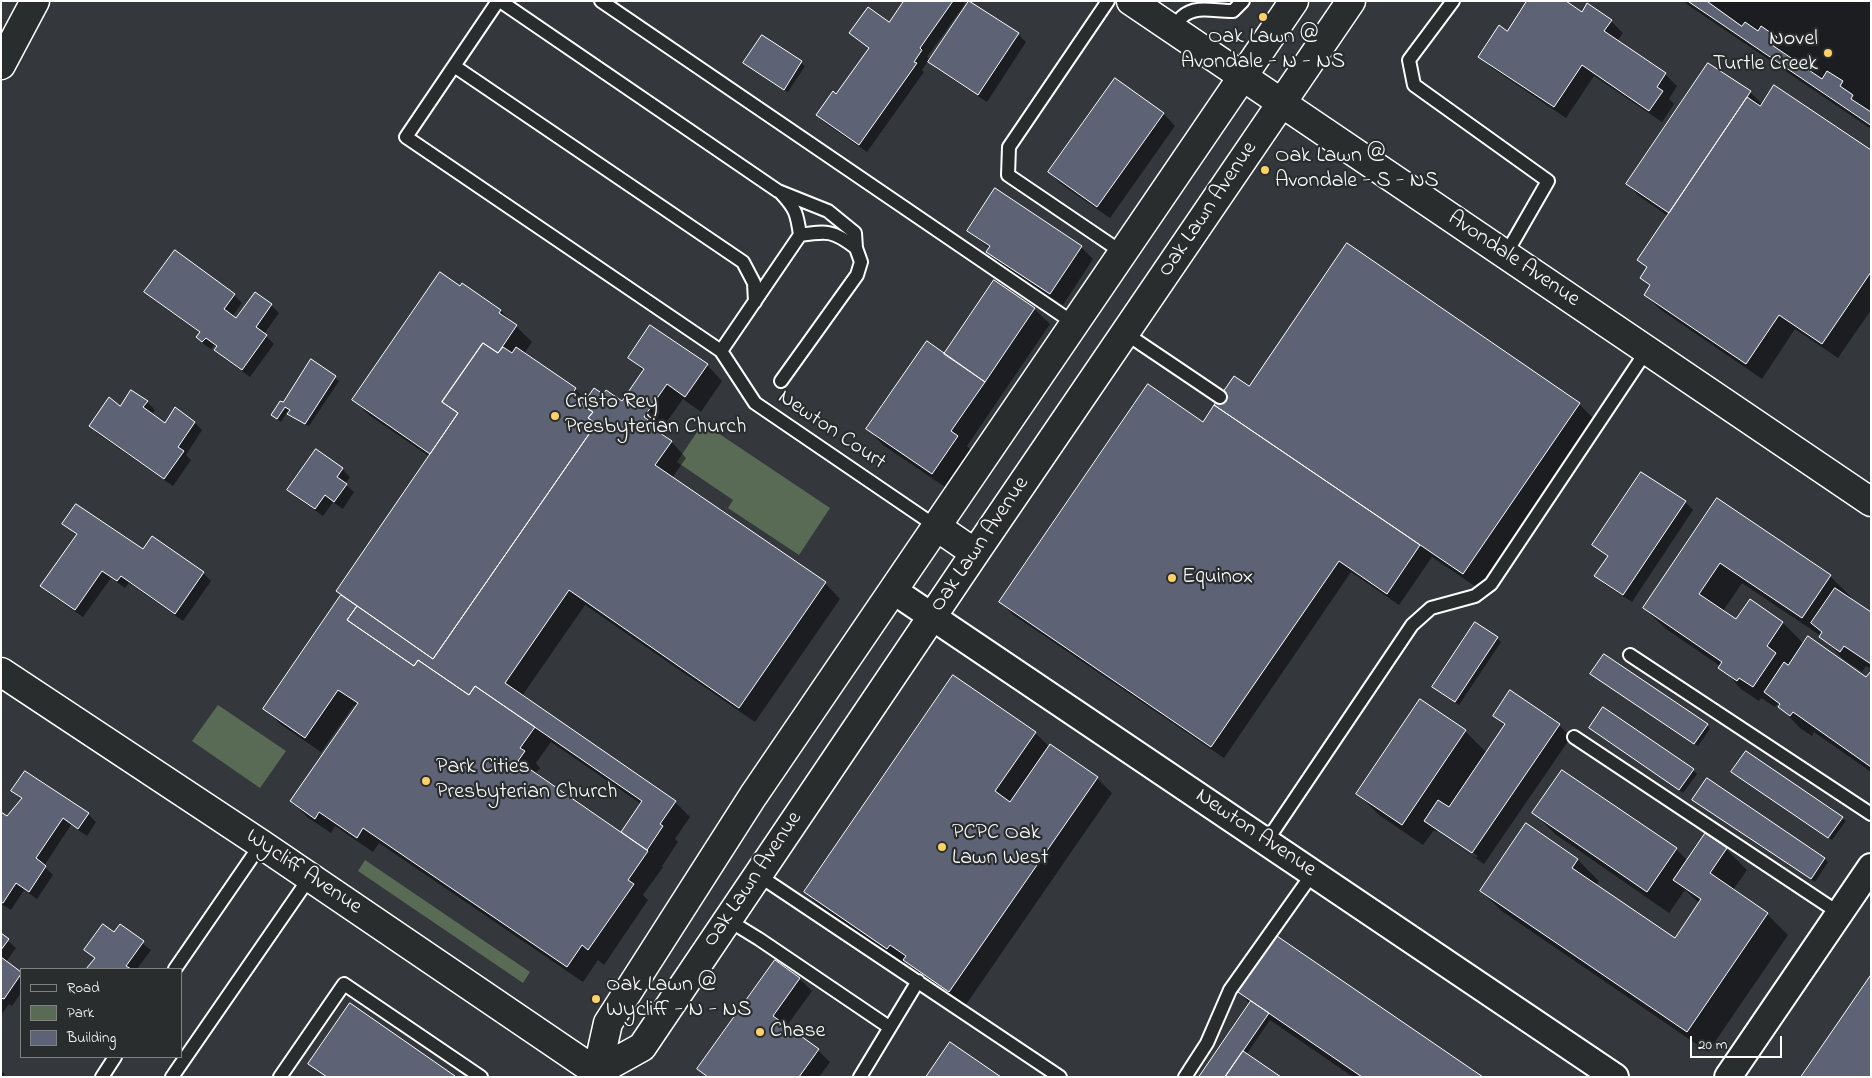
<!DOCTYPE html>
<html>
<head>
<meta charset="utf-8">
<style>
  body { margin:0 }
  #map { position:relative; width:1872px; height:1078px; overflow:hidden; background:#34383c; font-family:"Indie Flower",sans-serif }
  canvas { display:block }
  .frame { position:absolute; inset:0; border:2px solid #fff; pointer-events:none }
  .legend { position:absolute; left:20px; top:968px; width:162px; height:90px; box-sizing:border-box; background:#2a2d2e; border:1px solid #7f8182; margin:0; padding:6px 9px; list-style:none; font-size:15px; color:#fff }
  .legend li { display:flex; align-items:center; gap:10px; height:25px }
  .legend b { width:25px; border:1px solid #7f8182 }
  .scale { position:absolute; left:1690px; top:1036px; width:92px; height:22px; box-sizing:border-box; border:2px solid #fff; border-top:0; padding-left:6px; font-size:15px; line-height:18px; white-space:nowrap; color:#fff; -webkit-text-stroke:4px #2a2d2e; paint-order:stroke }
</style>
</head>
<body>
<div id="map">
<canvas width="1872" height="1078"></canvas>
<div class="frame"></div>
<ul class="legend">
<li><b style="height:6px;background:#2a2d2e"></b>Road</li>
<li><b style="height:14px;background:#596b55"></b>Park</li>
<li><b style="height:14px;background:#5d6375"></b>Building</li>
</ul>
<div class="scale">20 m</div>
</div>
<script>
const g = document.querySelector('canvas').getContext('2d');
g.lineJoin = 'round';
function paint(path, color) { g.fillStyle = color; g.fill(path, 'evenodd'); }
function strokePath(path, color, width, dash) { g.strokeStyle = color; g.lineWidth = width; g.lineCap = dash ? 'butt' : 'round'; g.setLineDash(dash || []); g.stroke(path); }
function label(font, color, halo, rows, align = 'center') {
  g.font = font + ' "Indie Flower",sans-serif'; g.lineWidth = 4.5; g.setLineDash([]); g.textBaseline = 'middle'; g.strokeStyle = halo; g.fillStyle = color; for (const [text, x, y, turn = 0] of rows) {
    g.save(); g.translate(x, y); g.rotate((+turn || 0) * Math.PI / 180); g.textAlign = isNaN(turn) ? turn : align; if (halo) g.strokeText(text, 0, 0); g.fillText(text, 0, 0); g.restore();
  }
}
const green = new Path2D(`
  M703 423 830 508 799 555 728 508 733 500 677 462Z
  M218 705 286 751 260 788 192 741Z
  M365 860 530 972 523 983 358 871Z`);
const shadow = new Path2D(`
  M905 1H962L965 4 927 57 931 60 1018 34 1026 42 987 102 938 70 928 61 922 70 924 72 867 152 825 123 817 115 837 95 870 49 850 33 889 24Z
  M1684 1H1871V129L1688 5Z
  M1582 13 1611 21 1623 33 1617 41 1665 74 1677 86 1669 99 1674 104 1662 122 1594 76 1566 118 1492 68 1480 56 1508 32Z
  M762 36 805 66 788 92 748 66Z
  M1750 92 1763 105 1871 152V310L1838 358 1795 329 1762 379 1661 310 1645 295 1651 287 1641 278 1648 269 1639 260 1668 216 1639 196 1627 184Z
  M1164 114 1175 126 1110 218 1061 184 1049 172Z
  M968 230 1081 247 1093 259 1063 305 1000 264 988 252 990 249Z
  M995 282 1034 309 1050 324 967 446 973 452 948 489 883 445 868 429 944 356Z
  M462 285 501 311 532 342 524 354 575 389 587 401 603 396 622 403 644 372 630 358 707 365 722 381 701 412 683 399 661 430 686 458 672 478 825 583 840 599 755 722 585 605 522 696 675 802 690 817 675 839 678 842 662 866 663 867 643 895 648 900 604 965 598 960 583 982 379 843 373 852 335 826 331 833 307 817 292 801 357 707 354 705 321 752 280 724 265 708 342 596 337 591 430 457 369 415 353 399ZM551 742 641 804 621 834 535 774 540 768 536 763Z
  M146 292 234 295 242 303 232 317 237 320 271 305 279 313 264 334 274 344 250 377 224 358 216 350 218 347 214 345 211 349 205 345 197 337 200 333 154 300Z
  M311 361 339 381 309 426 293 418 287 412 281 422 272 415 283 404Z
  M1235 377 1250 388 1579 404 1594 419 1479 589 1432 557 1399 605 1351 572 1224 758 1012 614 1001 602 1204 423Z
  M147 402 155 410 151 415 165 424 194 422 202 430 186 455 191 460 173 486 98 434 90 426 121 408Z
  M342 469 350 477 345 484 354 492 343 509 333 502 323 516 297 498 289 490Z
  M1718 500 1830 576 1851 597 1850 599 1871 614V669L1866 666 1862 672 1842 658 1821 636 1742 583 1723 611 1737 621 1751 601 1783 623 1804 644 1867 679 1871 673V772L1814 732 1812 736 1800 728 1777 704 1775 707 1761 698 1759 701 1741 689 1720 666 1666 629 1644 608Z
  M1685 502 1693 510 1632 602 1604 584 1596 576 1608 557 1593 545Z
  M64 524 203 573 211 581 183 621 129 583 125 588 111 578 83 617 50 594 42 586 77 536Z
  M1497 638 1501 642 1459 705 1437 690Z
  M1596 677 1707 725 1710 729 1698 746Z
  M1495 716 1559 725 1571 737 1484 864 1434 830 1423 845 1379 815 1358 794 1465 731 1487 753 1505 727ZM1437 829 1478 856 1476 858 1437 832Z
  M1594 731 1693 770 1697 774 1683 793Z
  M1035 733 1050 747 1097 778 1112 793 965 1006 920 975 905 960 903 964 821 907 805 892Z
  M1563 771 1676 849 1688 861 1726 849 1747 870 1733 890 1767 914 1788 935 1708 1052 1503 912 1481 891 1527 825 1578 860 1599 881 1596 886 1675 940 1700 904 1685 890 1669 913 1555 834 1534 813Z
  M25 772 88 814 96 822 87 836 71 825 44 866 53 875 37 899 24 890 11 910 1 904V814L7 818 22 800 13 791Z
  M1736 775 1842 818 1846 821 1832 840Z
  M1698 804 1825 859 1828 862 1815 882Z
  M120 926 151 950 137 969H88L95 959 85 950 114 933Z
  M1 935 16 948 6 962 21 973V993L12 1006 9 1004 1 1015Z
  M775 962 800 979 812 991 786 1027 818 1050 830 1062 819 1077H707L698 1069Z
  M1237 990 1481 1077H1353L1270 1020 1246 1055 1278 1077H1201L1250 1004Z
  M1 1071 5 1074 3 1077H1Z`);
const building = new Path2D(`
  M904 1H953L920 48 922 50 914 62 917 63 859 145 816 115 833 91 836 94 869 48 849 33 868 7 889 22Z
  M969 1 1019 33 978 95 928 62Z
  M1527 1H1566L1582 12 1587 3 1612 20 1604 31 1666 73 1657 87 1663 91 1649 111 1582 65 1554 107 1478 57 1499 25 1507 31Z
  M1688 1H1871V125Z
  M1707 1H1871V112L1851 99 1853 95 1840 86 1843 81 1827 71 1822 79 1772 45 1777 37 1761 26 1758 31 1745 22 1742 26Z
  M762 35 802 61 784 90 743 63Z
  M1708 63 1751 91 1669 213 1626 184Z
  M1115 78 1164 113 1097 207 1048 172Z
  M1774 85 1871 150V272L1822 344 1779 315 1746 364 1644 295 1650 285 1640 278 1647 267 1637 260 1747 97 1760 106Z
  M995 188 1082 246 1050 294 986 252 990 246 967 231Z
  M1347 243 1580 403 1463 574 1214 405 1234 376 1249 386Z
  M175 250 235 294 224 309 236 318 255 292 272 304 256 327 267 335 242 370 214 350 217 346 206 338 202 342 196 337 200 332 144 292Z
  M440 272 460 286 462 283 501 310 499 313 517 325 498 353 483 343 442 402 458 413 430 454 352 400Z
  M994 280 1035 308 985 382 944 354Z
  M650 325 708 364 685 397 667 384 644 417 663 430 660 433 672 441 655 465 826 582 739 708 569 590 505 683 676 801 660 824 663 826 647 850 621 832 642 801 475 686 469 695 418 660 414 666 347 620 357 606 433 659 596 424 588 418 593 412 582 405 594 388 603 394 606 390 622 401 644 369 628 358Z
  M927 341 985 382 951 431 958 436 932 474 866 429Z
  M483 343 498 353 503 347 512 353 516 347 576 388 573 393 585 401 582 405 593 412 588 418 596 424 433 659 336 591 458 413 442 402Z
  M311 359 336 376 305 424 287 414 290 410 285 407 277 419 271 415 280 401 283 402Z
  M1148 384 1203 422 1214 405 1420 545 1387 594 1339 561 1211 747 999 602Z
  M131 390 148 401 143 407 165 423 175 407 195 422 178 447 184 451 164 479 89 426 109 397 120 406Z
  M316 449 343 468 337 477 347 484 334 502 325 495 315 509 287 490Z
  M1641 472 1686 501 1623 595 1594 576 1608 556 1592 545Z
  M1717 498 1831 575 1802 618 1720 563 1699 594 1736 619 1750 599 1783 622 1767 646 1776 653 1753 687 1739 678 1737 681 1718 668 1722 662 1643 608Z
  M76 504 143 549 152 536 204 572 175 614 121 576 117 581 102 571 75 610 40 586 77 534 62 524Z
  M1835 588 1871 612V664L1844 646 1840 652 1819 637 1822 632 1811 623Z
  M341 595 357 606 347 620 414 666 418 660 469 695 475 686 535 727 520 748 525 751 518 761 648 851 628 880 634 884 588 950 582 945 567 967 363 828 357 838 319 812 315 819 290 801 358 703 338 690 305 738 263 709Z
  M1475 622 1498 637 1455 702 1432 687Z
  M1808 636 1866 677 1871 671V767L1793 712 1790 716 1778 707 1780 704 1764 692 1784 662 1788 665Z
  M1604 654 1708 724 1694 744 1590 674Z
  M953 675 1036 732 995 791 1010 802 1050 744 1098 777 949 992 903 960 906 956 890 945 887 949 804 892Z
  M1510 690 1560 724 1472 853 1424 821 1438 800 1449 807 1505 724 1493 716Z
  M1420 699 1466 730 1402 825 1356 794Z
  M1603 707 1694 769 1679 790 1589 728Z
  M1746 751 1843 817 1828 838 1731 772Z
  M1562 770 1677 848 1647 892 1532 813Z
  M25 771 89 813 78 829 63 818 36 858 46 866 29 892 16 883 3 903 1 902V812L7 816 22 798 11 791Z
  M1707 778 1825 858 1811 879 1692 800Z
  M1526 823 1578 859 1572 868 1675 938 1701 899 1673 880 1705 833 1727 848 1710 873 1768 913 1687 1032 1480 891Z
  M103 924 114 932 120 924 144 941 126 966 131 969H86L95 958 84 950Z
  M1 933 9 939 1 950Z
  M1274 934 1483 1077H1362L1235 990Z
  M1 957 21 972V974L4 999 1 998Z
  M775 960 800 978 773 1016 819 1049 799 1077H708L697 1069Z
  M1871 975V1077H1801Z
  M1251 1001 1269 1013 1225 1077H1199Z
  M350 1003 455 1076V1077H327L308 1064Z
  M950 1042 1001 1077H926Z
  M1243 1051 1281 1077H1225Z`);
const lane = new Path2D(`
  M498 1 406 137 721 351 755 403 937 527
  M500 1 778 191 828 211 855 233 856 248 861 262 857 275 781 381
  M601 1 1075 324
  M1108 1 1009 147 1008 175 1123 253
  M1453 1 1409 60 1414 85 1548 181 1506 254
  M1173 30C1176 26 1179 20 1182 17 1196 4 1217 12 1233 11L1243 1
  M454 66 743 262 754 283 755 302
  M800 235C827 231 833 230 856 248
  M1125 333 1220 397
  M721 351 800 235C797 214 796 209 781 193
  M1630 655 1871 814
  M1574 737 1839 913
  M1266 842 1412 625 1431 608 1475 596 1491 584 1647 350
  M758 875 1060 1077
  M728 920 759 939 889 1027
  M175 969 261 844
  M102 1077 115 1057
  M172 1077 310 877
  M280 1077 344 984 481 1077
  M860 1077 918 981
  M1185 1077 1207 1043 1230 990 1313 873`);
const street = new Path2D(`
  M894 591 1615 1077
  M1728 1077 1871 867`);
const secondary = new Path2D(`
  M1131 1 1871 502
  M1 65 35 1
  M937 527 975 553
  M1 672 261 844 604 1077
  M597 1072 642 1047 975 553 1351 1
  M594 1077 597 1072 608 1023 753 796 1294 1`);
const markers = [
  [1263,17,5,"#ffd166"],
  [1828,53,5,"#ffd166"],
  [1265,170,5,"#ffd166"],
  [555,416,5,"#ffd166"],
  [1172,578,5,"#ffd166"],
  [426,781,5,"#ffd166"],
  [942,847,5,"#ffd166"],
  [596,999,5,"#ffd166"],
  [760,1032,5,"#ffd166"]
];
const poiNames = [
  ["Oak Lawn @",1263,38,"center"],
  ["Avondale - N - NS",1263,63,"center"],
  ["Novel",1818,40,"right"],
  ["Turtle Creek",1818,65,"right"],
  ["Oak Lawn @",1275,157],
  ["Avondale - S - NS",1275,182],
  ["Cristo Rey",565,403],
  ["Presbyterian Church",565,428],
  ["Equinox",1182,578],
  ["Park Cities",436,768],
  ["Presbyterian Church",436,793],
  ["PCPC Oak",952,834],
  ["Lawn West",952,859],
  ["Oak Lawn @",606,986],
  ["Wycliff - N - NS",606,1011],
  ["Chase",770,1032]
];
const streetNames = [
  ["Oak Lawn Avenue",1209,210,-56],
  ["Avondale Avenue",1513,260,34],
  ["Newton Court",831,431,34],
  ["Oak Lawn Avenue",981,545,-56],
  ["Newton Avenue",1255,834,34],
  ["Wycliff Avenue",303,873,34],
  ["Oak Lawn Avenue",754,880,-56]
];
paint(green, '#596b55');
paint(shadow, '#0007');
paint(building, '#5d6375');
strokePath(building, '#fff', 1);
strokePath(lane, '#fff', 16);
strokePath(street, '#fff', 30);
strokePath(secondary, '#fff', 31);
strokePath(lane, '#2a2d2e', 12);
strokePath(street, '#2a2d2e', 26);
strokePath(secondary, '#2a2d2e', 28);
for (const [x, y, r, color] of markers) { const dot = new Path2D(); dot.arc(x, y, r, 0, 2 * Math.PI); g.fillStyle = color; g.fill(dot); strokePath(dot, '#2a2d2e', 2); }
label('22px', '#fff', '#2a2d2e', poiNames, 'left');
label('22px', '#fff', '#2a2d2e', streetNames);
</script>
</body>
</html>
